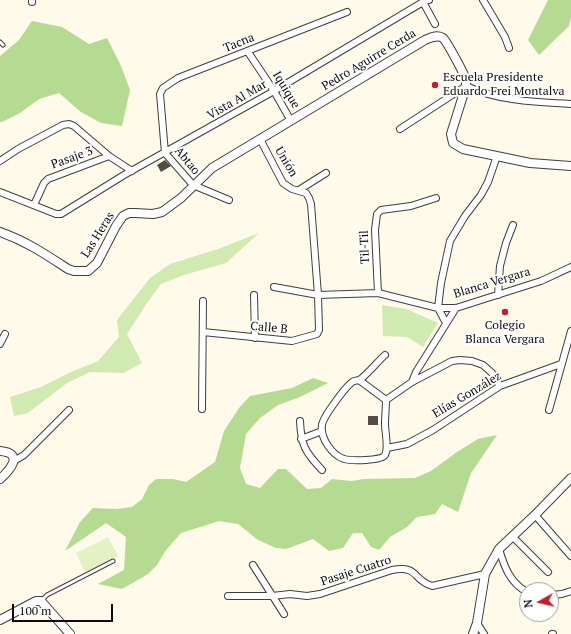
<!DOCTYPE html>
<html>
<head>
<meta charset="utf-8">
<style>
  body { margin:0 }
  #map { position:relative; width:571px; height:634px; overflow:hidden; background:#fffae9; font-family:"PT Serif",serif }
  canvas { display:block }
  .north { position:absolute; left:519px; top:582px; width:40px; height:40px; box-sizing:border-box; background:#fff; border:1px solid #9d9d9d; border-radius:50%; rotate:262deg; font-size:11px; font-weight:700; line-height:16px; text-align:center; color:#0b0b0b }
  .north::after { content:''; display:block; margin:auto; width:14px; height:18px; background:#bf202b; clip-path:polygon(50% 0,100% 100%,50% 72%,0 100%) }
  .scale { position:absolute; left:12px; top:604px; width:101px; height:18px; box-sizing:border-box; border:2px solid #0b0b0b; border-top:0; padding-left:5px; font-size:12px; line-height:14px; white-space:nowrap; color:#0b0b0b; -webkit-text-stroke:3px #fff; paint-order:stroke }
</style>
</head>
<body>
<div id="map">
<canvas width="571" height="634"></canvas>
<div class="north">N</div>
<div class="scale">100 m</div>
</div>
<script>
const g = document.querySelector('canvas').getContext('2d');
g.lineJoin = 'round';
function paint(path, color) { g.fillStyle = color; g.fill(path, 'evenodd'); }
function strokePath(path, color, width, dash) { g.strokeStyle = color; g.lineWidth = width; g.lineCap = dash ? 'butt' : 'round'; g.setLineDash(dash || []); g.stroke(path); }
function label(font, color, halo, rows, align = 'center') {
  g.font = font + ' "PT Serif",serif'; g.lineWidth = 4; g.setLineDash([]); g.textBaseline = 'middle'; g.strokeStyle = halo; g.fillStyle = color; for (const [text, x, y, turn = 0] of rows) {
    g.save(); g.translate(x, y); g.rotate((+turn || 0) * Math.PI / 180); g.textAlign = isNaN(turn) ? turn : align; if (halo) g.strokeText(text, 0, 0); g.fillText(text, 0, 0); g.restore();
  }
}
const green = new Path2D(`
  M259 233 226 263 184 275 161 284 147 303 127 334 142 363 123 373 90 372 67 383 28 413 14 416 10 397 41 387 71 372 98 361 119 337 117 320 150 278 170 264 218 249Z
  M382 305 406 309 438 323 423 347 407 337 383 336Z`);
const forest = new Path2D(`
  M548 0H571V17L569 26 539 55 528 40Z
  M32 21 62 27 89 44 107 38 121 66 130 90 122 126 101 123 81 112 59 93 39 99 20 113 2 122H0V56L19 40Z
  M313 378 328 383 300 397 278 405 260 418 246 434 240 468 246 484 260 488 278 469H286L307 489 321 488 332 479 351 481 364 479 415 478 431 471 457 452 478 439 497 435 471 473 458 512 442 504 435 514 417 517 407 527 390 537 379 550 371 547 362 533H353L343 548 329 551 313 539 286 549 276 548 258 540 238 524 219 521 181 533 166 550 157 565 148 574 122 589 98 584 124 570 126 537 106 523 65 551 80 522 93 508 117 509 132 507 142 499 149 485 156 479H173L186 482 215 462 224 431 239 408 250 396 292 388Z`);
const pitch = new Path2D(`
  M108 537 118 556 85 572 76 553Z`);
const building = new Path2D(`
  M165 160 171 166 161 172 157 165Z
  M368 416H378V425H368Z`);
const service = new Path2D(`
  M0 42 3 45
  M42 600 47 595 113 561`);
const minor = new Path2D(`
  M32 0V2
  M483 0 505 37 509 48
  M423 2 435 24
  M248 52 274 91 291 121
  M400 129 466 86C499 101 535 102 571 104
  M0 161 18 149 63 125 69 124 74 126 109 156 132 171
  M299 190 326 173
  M0 192 56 214H61L124 175 274 91 423 2 429 0
  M229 200 193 185 165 153 160 94 163 88 178 78 347 12
  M34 205 44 183 48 179 109 156
  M274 287 318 295 378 293 438 308H456L541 281 571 267
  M378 293 375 230 377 214 381 210 411 206 436 198
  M254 295 255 338
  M498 295 500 266 506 243 513 225
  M446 323 438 308 441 283 450 241 465 216 481 195 488 182 497 156
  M203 332 292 341 317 334 319 330 318 295 311 204 309 198 306 193 292 189 283 183 260 139
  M0 344 5 334
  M385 355C380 359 364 378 359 380 356 381 354 380 351 383 344 389 323 417 322 425 320 438 332 455 344 459 351 461 382 461 385 455 389 448 385 432 385 424 385 416 386 408 386 400
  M359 380 386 400
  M412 382 416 372 456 308
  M386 400 412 382 452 361 460 360 472 361 483 365 492 373 500 386
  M202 409 203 301
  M549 410 571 331
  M300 421C301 445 305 452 322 470
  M301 439 322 431
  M387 448 407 444 433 430 500 386 561 364
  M14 461 24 455 69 410
  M535 515 571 556
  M512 536 548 572
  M499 549C504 566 510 583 527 592
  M253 565 284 614
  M551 595 562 594 571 591
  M228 596H272L290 594 307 596 320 594 392 570C419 565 412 580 432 586L485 574
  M477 623 484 634
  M552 634H553`);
const tertiary = new Path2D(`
  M0 232C26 241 45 254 68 269L74 271H88L97 263 116 226 123 216 129 213H135L153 214 162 212 181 198 212 168 425 40C430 38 437 34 443 38 447 42 464 73 466 80 466 82 466 84 466 86L451 134 453 143 463 149 530 163 571 166
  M0 451C25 453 10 470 0 479
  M0 620 36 601H41L70 634
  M473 634 477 623 485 574 499 549 535 515 571 478`);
const markers = [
  [435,85,4,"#bf202b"],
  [505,312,4,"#bf202b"]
];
const streetNames = [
  ["Tacna",239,43,-22],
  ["Pedro Aguirre Cerda",369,60,-31],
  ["Iquique",286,90,59],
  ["Vista Al Mar",237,100,-30],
  ["Pasaje 3",72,158,-20],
  ["Abtao",187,161,50],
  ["Unión",286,162,59],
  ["Las Heras",98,235,-58],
  ["Til-Til",365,247,-92],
  ["Blanca Vergara",492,283,-17],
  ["Calle B",269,328,5],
  ["Elías González",467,395,-31],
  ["Pasaje Cuatro",356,571,-18]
];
const poiNames = [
  ["Escuela Presidente",443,78],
  ["Eduardo Frei Montalva",443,92],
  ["Colegio",505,326,"center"],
  ["Blanca Vergara",505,340,"center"]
];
paint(green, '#d1eab2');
paint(forest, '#b4db91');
paint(pitch, '#e3f1c5');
paint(building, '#544c47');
strokePath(service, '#3e3e3e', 5);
strokePath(minor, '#3e3e3e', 8);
strokePath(tertiary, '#3e3e3e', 10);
strokePath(service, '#fff', 3);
strokePath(minor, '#fff', 6);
strokePath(tertiary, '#fff', 8);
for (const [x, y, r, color] of markers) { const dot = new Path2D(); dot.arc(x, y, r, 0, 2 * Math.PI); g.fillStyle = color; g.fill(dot); strokePath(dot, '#fff', 1.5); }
label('12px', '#0b0b0b', '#fff', streetNames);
label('12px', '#0b0b0b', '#fff', poiNames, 'left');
</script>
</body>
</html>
